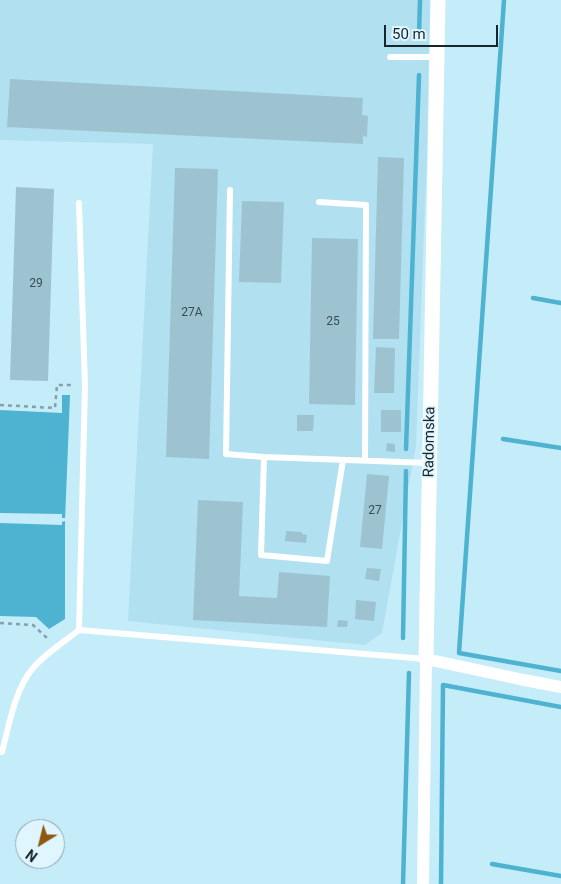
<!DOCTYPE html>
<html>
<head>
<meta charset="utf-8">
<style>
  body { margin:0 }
  #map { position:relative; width:561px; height:884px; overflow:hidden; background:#c5ecf9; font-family:Roboto,sans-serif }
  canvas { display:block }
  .north { position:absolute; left:15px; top:819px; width:50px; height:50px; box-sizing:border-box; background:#dff6fe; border:1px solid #8fa3aa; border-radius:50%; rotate:216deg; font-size:14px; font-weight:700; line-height:20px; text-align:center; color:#17262b }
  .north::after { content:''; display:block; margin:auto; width:18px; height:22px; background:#8f570f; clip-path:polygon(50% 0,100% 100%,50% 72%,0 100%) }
  .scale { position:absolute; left:384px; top:25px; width:114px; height:22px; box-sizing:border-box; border:2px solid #17262b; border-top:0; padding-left:6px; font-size:15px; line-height:18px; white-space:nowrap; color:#17262b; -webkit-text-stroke:4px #dff6fe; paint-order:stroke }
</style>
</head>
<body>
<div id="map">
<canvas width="561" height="884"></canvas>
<div class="north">N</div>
<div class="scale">50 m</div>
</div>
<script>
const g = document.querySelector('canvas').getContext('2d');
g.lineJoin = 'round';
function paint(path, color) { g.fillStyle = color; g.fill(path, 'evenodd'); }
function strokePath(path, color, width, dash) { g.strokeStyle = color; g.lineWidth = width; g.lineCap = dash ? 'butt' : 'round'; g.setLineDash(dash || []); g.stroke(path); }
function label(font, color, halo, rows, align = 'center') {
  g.font = font + ' Roboto,sans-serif'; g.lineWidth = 4; g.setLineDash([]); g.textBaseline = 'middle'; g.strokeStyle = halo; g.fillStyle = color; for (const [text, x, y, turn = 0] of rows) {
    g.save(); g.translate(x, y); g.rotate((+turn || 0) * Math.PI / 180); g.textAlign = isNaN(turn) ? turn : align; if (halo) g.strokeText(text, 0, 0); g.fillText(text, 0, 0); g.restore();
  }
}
const built = new Path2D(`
  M0 0H430L427 151 416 446 382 633 365 645 128 621 153 144 0 140Z`);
const water = new Path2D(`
  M62 395H70L65 521V619L49 629 36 617 0 616V410L62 413Z`);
const pier = new Path2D(`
  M0 513 62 514V518H66L65 521 62 522V525L0 523Z`);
const stream = new Path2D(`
  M504 0 459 653 561 671
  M419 35 420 0
  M533 298 561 303
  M503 439 561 448
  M406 449 419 75
  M403 638 406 471
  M492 864 561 876
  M403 884 409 673
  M441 884 443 685 561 707`);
const building = new Path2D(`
  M10 79 363 98 362 115 368 116 367 137 363 136V144L7 127Z
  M378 157 404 158 399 339H373Z
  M175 168 218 169 209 459 166 457Z
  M16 187 54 189 48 381 10 380Z
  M242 201 284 202 281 283 239 282Z
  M312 238 358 239 355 405 309 404Z
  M376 347 395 348 394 393H374Z
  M381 410H401V432H381Z
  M297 415H314L313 431H297Z
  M387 443 395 444V452L386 451Z
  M367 474 389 476 382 549 360 547Z
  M198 500 243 502 239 596 277 598 279 572 330 576 327 627 193 620Z
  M286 531 302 532V534L307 535 306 543 285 541Z
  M367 568 381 569 379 581 365 579Z
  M356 600 376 602 374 621 355 619Z
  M338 620 348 621 347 627H337Z`);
const path = new Path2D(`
  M0 405 55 408 57 385H74
  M0 623 33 625 48 639`);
const service = new Path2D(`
  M390 57H436
  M230 190 226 454 264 457
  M319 202 366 205 365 460
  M79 203 85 385 79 630
  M343 460 327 561 261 555 264 457 429 463
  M0 752H2C9 725 15 689 33 668 46 653 64 642 79 630L425 659`);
const minor = new Path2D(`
  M423 884 426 659 524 680 561 687`);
const tertiary = new Path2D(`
  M426 659 438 0`);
const numberNames = [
  ["29",36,284],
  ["27A",192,313],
  ["25",333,322],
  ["27",375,511]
];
const streetNames = [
  ["Radomska",430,442,-89]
];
paint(built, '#b1e0f1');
paint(water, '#4eb3d1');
paint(pier, '#c5ecf9');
strokePath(stream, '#4eb3d1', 4.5);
paint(building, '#9dc3d0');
strokePath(path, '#83a1ab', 2.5, [4, 4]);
strokePath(service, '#fff', 6);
strokePath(minor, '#fff', 12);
strokePath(tertiary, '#fff', 15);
label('12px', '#384d54', null, numberNames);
label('15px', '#17262b', '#dff6fe', streetNames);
</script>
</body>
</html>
